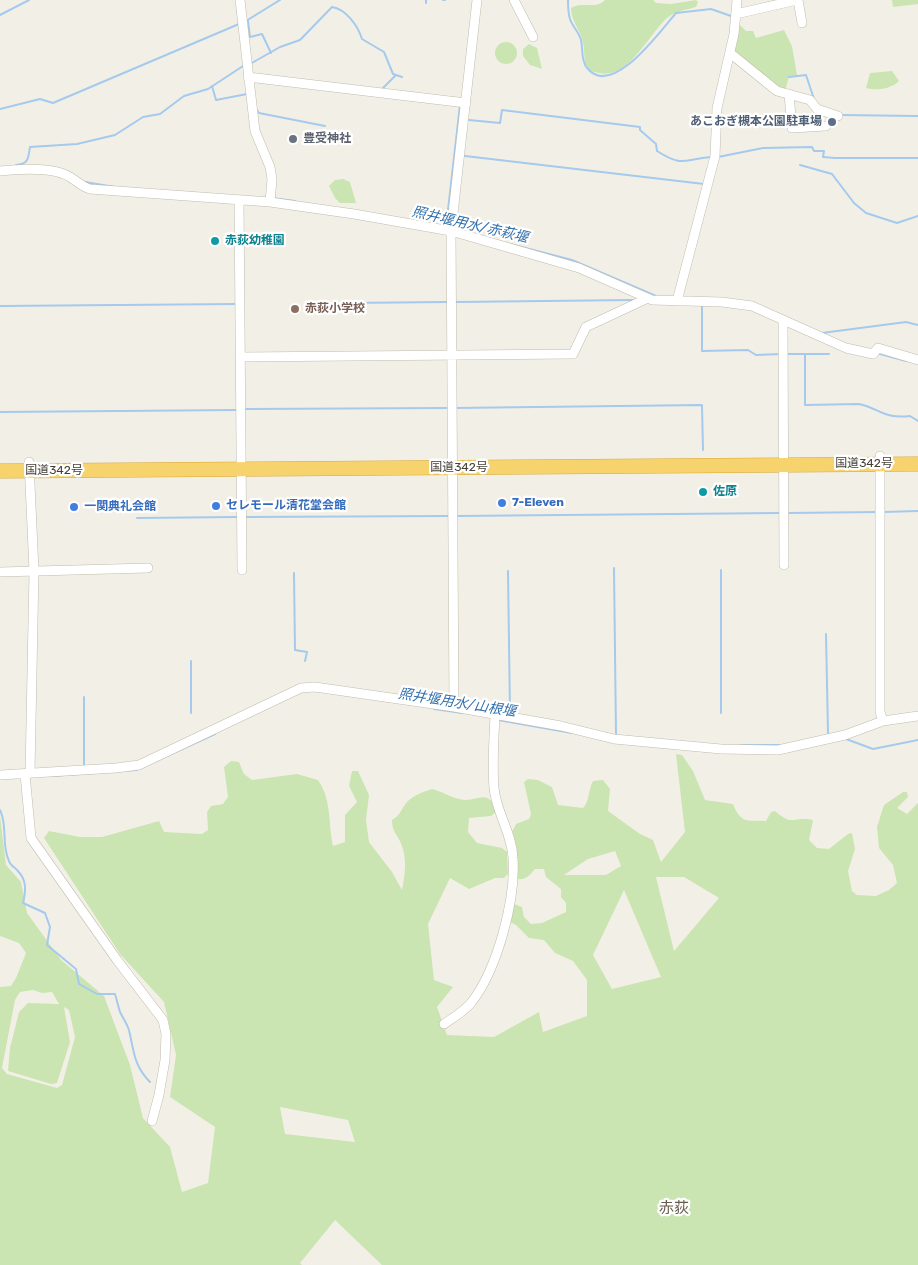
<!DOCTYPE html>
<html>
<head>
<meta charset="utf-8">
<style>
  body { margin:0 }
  canvas { display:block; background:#f2f0e6 }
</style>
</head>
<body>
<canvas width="918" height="1265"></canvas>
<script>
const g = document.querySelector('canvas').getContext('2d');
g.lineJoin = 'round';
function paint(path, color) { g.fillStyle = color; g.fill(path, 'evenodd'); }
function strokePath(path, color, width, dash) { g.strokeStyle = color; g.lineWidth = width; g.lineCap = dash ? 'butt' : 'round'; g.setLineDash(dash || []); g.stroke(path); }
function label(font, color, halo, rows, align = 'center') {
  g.font = font + ' Rubik,"Noto Sans JP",sans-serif'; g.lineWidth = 4.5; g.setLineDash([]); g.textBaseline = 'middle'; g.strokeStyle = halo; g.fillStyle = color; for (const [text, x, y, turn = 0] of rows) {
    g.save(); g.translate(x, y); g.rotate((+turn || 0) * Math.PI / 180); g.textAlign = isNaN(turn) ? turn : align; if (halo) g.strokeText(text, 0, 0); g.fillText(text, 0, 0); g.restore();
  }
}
const green = new Path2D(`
  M605 0H653L656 3 671 4 696 0 698 2 696 7C686 10 675 11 667 18 649 34 628 80 599 73 594 72 589 71 587 66 583 59 585 50 583 43 581 30 571 22 571 8 582 1 596 10 605 0Z
  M892 0H918V4L893 7Z
  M740 25 746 31H753L756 38 784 30 792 46 797 75 789 76 785 92 734 54Z
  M495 53a11 11 0 1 1 22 0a11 11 0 1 1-22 0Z
  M529 44 537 48 542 69 530 65 523 56V49Z
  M892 71 899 81C891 89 877 91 866 88L870 73Z
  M343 179 350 182 356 203H340L335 198 329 186 335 180Z
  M676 754 682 755 693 771 705 800 733 804C741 824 747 820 766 821L771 812 775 811C794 828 793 815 813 820L809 840 817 848 829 849 848 834 852 833 855 849 848 871 852 891 857 895 876 896 889 890 897 883 893 865 879 848 877 827 884 805 903 792H907L908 797 897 808 907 814 918 803V1265H382L335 1220 300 1263 302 1265H0V987L11 986 16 978 26 953 19 943 0 936V816L6 865 21 882 27 913 61 960 104 996 130 1065 143 1118 170 1147 182 1192 208 1183 215 1127 170 1097 176 1055 164 1002 120 954 44 838 49 831 80 837H102L159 821 164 832 202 834 208 830 207 812 211 806 223 804 228 797 224 767 231 761 239 762 244 774 252 780 297 774 318 780C332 800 328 823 333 846L345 842V815L357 802 349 786 352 771H358L369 795 366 820 369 842 392 872 402 890C405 875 407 860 402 846 398 834 392 833 392 820 401 815 401 809 407 802 414 795 423 792 432 789 441 791 450 797 459 799 477 804 487 786 497 811L491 816 469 818 468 832 477 843 502 848 507 852 508 874 504 878H495L469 889 450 878 428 924 434 980 453 987 437 1007 447 1035 494 1037 539 1012 543 1032 587 1016V980L573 961 555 953 544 940 529 938 516 925 510 922 514 904 522 907 524 917 531 924 542 923 566 912V903L561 897V889L546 877 544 869H535C529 876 524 882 514 878L512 832 516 824 529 819 531 814 524 782 528 779 538 780 552 787 558 805 583 808C590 800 588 790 593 781L603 780 610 789 608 811 640 834 653 840 661 862 685 832ZM615 851 621 866 606 875H564L588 859ZM656 877H684L719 898 674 951ZM624 890 661 977 612 989 593 955ZM33 990 42 993 52 992 59 1004 28 1003 19 1012 10 1048 8 1071 51 1084 57 1083 70 1042 64 1007 69 1010 75 1037 62 1085 57 1088 7 1074 2 1068 15 1000 20 992ZM280 1107 348 1120 355 1142 285 1134Z`);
const stream = new Path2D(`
  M443 0H445
  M568 0C568 6 568 13 570 19 572 26 579 32 581 40 583 49 581 62 588 69 613 98 661 30 676 13L711 9 731 16
  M426 3V0
  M0 15 29 0
  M246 21 280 0
  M248 21 250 37 262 34 271 53
  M250 64 280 47 300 40 332 7C346 9 358 26 362 39L384 52 393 74 402 77
  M789 77 806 75 814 99
  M212 86 216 100 247 94
  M382 89 395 76
  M0 109 40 99 53 103 239 24
  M256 109 259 113 325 126
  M840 115 918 116
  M469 120 500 123 502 110 640 127V130L656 144 657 151C684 168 683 159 711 157
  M465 156 704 184
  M718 157 763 148 812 147 814 151H824L823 157 835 158H918
  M16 165C29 164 28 158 30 147L77 144 115 135 143 117 160 114 184 96 208 89 243 66
  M800 165 832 174 854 203 866 213 897 223 918 216
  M85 182 115 187
  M272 198 295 201
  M446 227 460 105
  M510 244 572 260 656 296
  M456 302 633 300
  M346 303 448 302
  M702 304V351L748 350 756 355 781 354
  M0 306 237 304
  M822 333 906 322 918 325
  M877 353 906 361
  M786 354H829
  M805 355V405L859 404C881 409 883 419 910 416L918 421
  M454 408 702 405 703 450
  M244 409 450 408
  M0 412 237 410
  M883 512 918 511
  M788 513 878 512
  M455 516 781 513
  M245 517 451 516
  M137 518 238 517
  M614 568 616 735
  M721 570V713
  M508 571 510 713
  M294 573 295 650 307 652 305 661
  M826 634 828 733
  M191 661V713
  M84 697V765
  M434 709 462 713
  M498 720 572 733
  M846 739 873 749 918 740
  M740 745H780
  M51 776 136 770 215 734
  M0 810C8 826 1 845 9 861 10 865 14 867 17 870 27 880 26 890 23 903L45 913 50 927 47 945 76 969 79 984 97 994H115C117 1000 118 1006 120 1012 123 1018 127 1024 129 1030 134 1052 134 1066 150 1082`);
const minor = new Path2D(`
  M240 0 255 131 270 167 272 179 270 202
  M514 0 533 37
  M798 0 802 23
  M736 14 797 0
  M730 53 777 91 810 100 817 109 838 116
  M248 77 466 103
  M789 94 792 128 826 126
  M0 171C19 169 54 167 70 177 78 182 81 186 90 189L270 202 354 214 451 231 579 268 652 300 722 302 752 306 846 348 873 354 878 348 918 360
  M239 200 242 570
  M677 301 715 156 717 108 734 34 737 0
  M783 322 784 565
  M241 357 573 354 586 327 648 298
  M880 456V712L883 721
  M29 462 34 571 30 773
  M0 572 148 568
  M454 707 451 231 477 0
  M25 774 31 838 117 960 163 1020 166 1034 165 1060 159 1095 152 1121
  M0 775 116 768 139 765 301 688 315 687 454 707 561 726 614 739 721 749 778 750 845 735 883 721 918 716
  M444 1024C453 1018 463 1012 471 1003 497 970 516 900 513 858 512 833 496 812 494 788 492 764 494 739 495 715`);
const highway = new Path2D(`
  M0 471 918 464`);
const markers = [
  [832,122,5,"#5c6f8a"],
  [293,139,5,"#6b7280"],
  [215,241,5,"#0f9aa8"],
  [295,309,5,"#8d6e63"],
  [703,492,5,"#0f9aa8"],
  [502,503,5,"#3f7fe0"],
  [216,506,5,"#3f7fe0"],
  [74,507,5,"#3f7fe0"]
];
const serviceNames = [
  ["あこおぎ槻本公園駐車場",822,122]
];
const worshipNames = [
  ["豊受神社",303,139]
];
const cultureNames = [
  ["赤荻幼稚園",225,241],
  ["佐原",713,492]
];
const educationNames = [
  ["赤荻小学校",305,309]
];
const streetNames = [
  ["国道342号",864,464],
  ["国道342号",459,468],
  ["国道342号",54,471]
];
const shopNames = [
  ["7-Eleven",512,503],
  ["セレモール清花堂会館",226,506],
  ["一関典礼会館",84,507]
];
const waterNames = [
  ["照井堰用水/赤萩堰",470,225,13],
  ["照井堰用水/山根堰",457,703,9]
];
const quarterNames = [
  ["赤荻",674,1209]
];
paint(green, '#cae5b1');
strokePath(stream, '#a5caed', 2);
strokePath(minor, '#c0bbac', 10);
strokePath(highway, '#d6a83d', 15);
strokePath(minor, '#fff', 9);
strokePath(highway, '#f7d36d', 14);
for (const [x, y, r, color] of markers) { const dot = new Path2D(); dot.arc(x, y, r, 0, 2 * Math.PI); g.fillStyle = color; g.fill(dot); strokePath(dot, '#fff', 2); }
label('bold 12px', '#4e5e75', '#fff', serviceNames, 'right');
label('bold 12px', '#5b616d', '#fff', worshipNames, 'left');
label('bold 12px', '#0d838f', '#fff', cultureNames, 'left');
label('bold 12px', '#785e54', '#fff', educationNames, 'left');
label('12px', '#454036', '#fff', streetNames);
label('bold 12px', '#366cbe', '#fff', shopNames, 'left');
label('italic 14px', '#3471ac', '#fff', waterNames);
label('15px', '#675f4e', '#fff', quarterNames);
</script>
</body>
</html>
